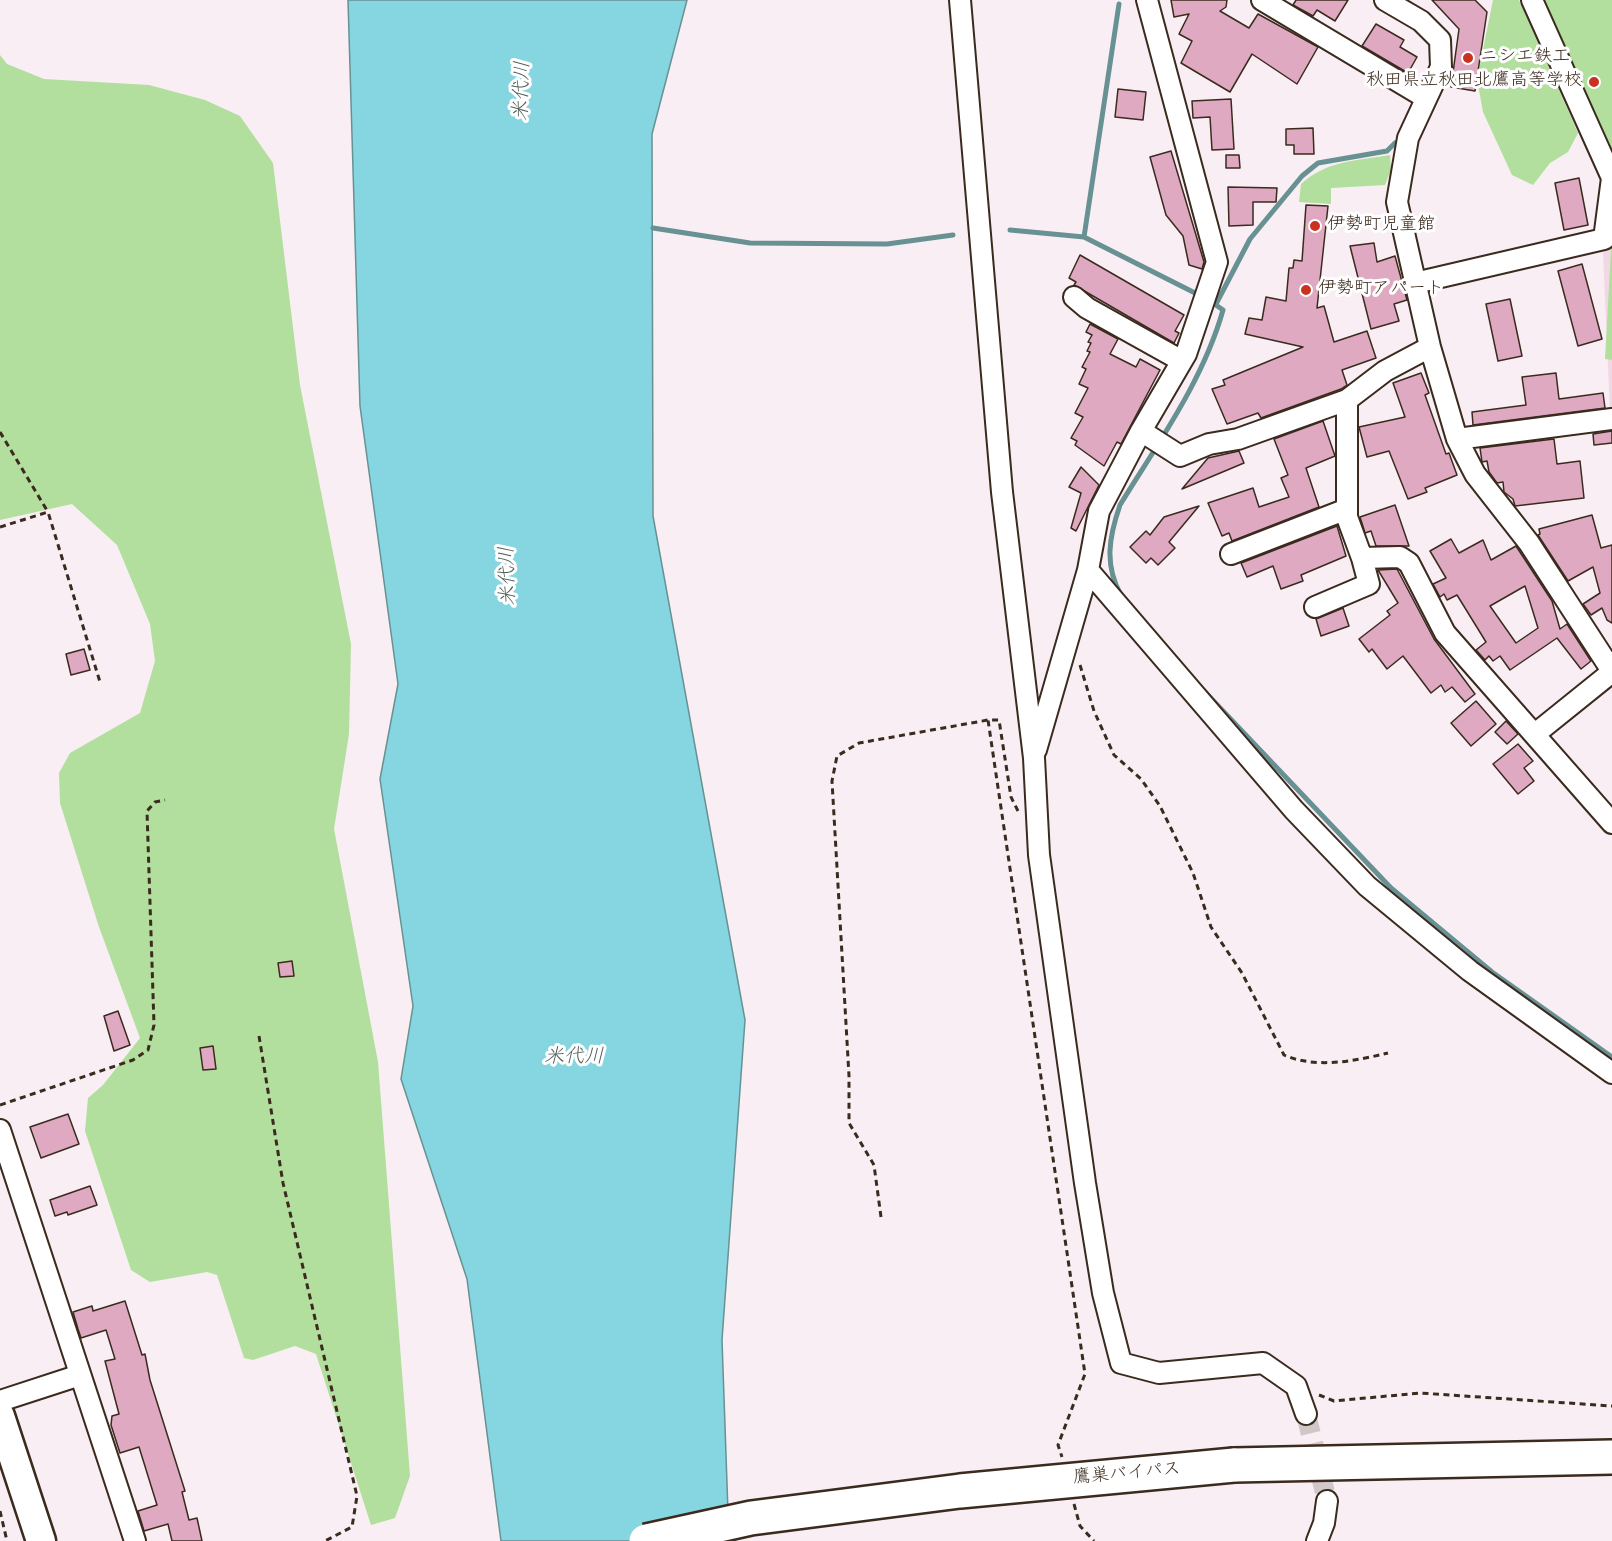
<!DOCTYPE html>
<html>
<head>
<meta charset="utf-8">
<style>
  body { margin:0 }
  canvas { display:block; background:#f8eef3 }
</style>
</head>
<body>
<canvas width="1612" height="1541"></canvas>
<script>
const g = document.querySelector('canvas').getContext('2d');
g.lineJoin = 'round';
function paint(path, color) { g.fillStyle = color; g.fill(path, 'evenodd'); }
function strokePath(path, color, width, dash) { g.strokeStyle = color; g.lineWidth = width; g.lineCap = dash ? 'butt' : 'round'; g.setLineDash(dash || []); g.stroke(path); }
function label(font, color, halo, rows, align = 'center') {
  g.font = font + ' "Gochi Hand","Klee One",sans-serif'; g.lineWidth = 6; g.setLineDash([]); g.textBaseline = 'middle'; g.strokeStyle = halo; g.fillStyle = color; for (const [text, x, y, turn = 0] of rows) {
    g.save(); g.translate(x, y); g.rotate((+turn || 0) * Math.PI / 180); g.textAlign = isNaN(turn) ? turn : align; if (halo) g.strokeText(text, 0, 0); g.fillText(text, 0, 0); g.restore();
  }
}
const built = new Path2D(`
  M1612 206V412H1610L1603 252Z`);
const green = new Path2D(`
  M1493 0H1519L1578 133 1568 152 1550 163 1533 185 1512 175 1483 112 1477 79Z
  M1544 0H1612V152Z
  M0 55 7 64 44 79 149 85 205 100 240 116 273 163 300 385 351 644 349 734 334 829 378 1062 410 1476 395 1518 371 1525 316 1354 295 1346 253 1360 244 1358 217 1275 207 1272 150 1282 131 1270 85 1131 88 1098 103 1085 140 1038 99 927 60 803 59 773 70 753 140 713 155 661 150 624 117 545 72 504 0 520Z
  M1390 155 1391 170 1385 185 1331 188V204L1299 202 1301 184C1328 160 1356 161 1390 155Z
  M1612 231V360L1605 359Z`);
const water = new Path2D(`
  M348 0H687L652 134 653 516 745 1020 722 1340 729 1541H501L467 1279 401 1079 413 1006 380 779 398 684 360 406Z`);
const stream = new Path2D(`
  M653 228 750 243 887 244 953 235
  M1010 230 1084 237 1201 296
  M1084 237 1119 4
  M1216 304 1250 239 1302 176 1318 163 1387 151 1395 143
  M1121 595C1104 565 1109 537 1120 505 1158 443 1203 381 1223 310L1209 300
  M1204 691 1391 888 1492 972 1612 1057`);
const building = new Path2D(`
  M1171 0H1227L1226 7 1220 11 1249 28 1258 14 1318 47 1297 84 1252 54 1230 92 1181 63 1192 41 1179 34 1189 14 1174 17Z
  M1296 0H1348L1335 21 1317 10 1313 16 1293 5Z
  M1432 0H1475L1487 12 1475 91 1451 87 1459 29Z
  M1376 24 1404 40 1400 47 1417 57 1408 73 1362 46Z
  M1118 89 1146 92 1143 120 1115 117Z
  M1231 99 1234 149 1212 150 1210 117 1193 118 1192 101Z
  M1313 128 1314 154H1294V145H1286V129Z
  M1171 151 1204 262 1202 269 1189 265 1183 236 1166 215 1150 157Z
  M1226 155H1239L1240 168H1226Z
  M1579 178 1588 225 1564 230 1555 183Z
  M1228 187 1277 188 1276 202H1253V225L1229 226Z
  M1306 205 1328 206 1317 308 1324 306 1334 342 1367 331 1376 358 1342 370 1347 385 1341 389 1261 418 1258 413 1227 424 1212 389 1225 385 1223 380 1303 347 1245 334 1249 318 1262 320 1266 297 1286 301 1289 268H1293L1294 260 1302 261Z
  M1374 243 1377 262 1395 256 1407 300 1394 304 1399 321 1371 329 1350 246Z
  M1080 255 1184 315 1175 331 1179 333 1174 343 1074 285 1076 282 1069 278Z
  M1582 264 1602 339 1578 346 1558 271Z
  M1510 299 1522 356 1498 361 1486 304Z
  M1090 324 1118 339 1110 354 1136 367 1140 359 1160 370 1121 444 1117 442 1104 466 1075 445 1077 441 1071 438 1083 417 1075 413 1088 388 1079 384 1086 369 1082 367 1090 352 1087 351 1091 343 1088 342 1092 335 1086 332Z
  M1421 373 1429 393 1425 395 1446 454 1449 453 1457 475 1425 488 1427 492 1408 499 1389 451 1367 457 1359 427 1405 417 1393 383Z
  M1556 373 1559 399 1603 393 1605 408 1473 425 1472 412 1526 405 1522 377Z
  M1323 421 1335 456 1306 468 1319 507 1232 541 1229 533 1222 536 1208 503 1253 488 1259 507 1289 497 1281 478 1288 475 1274 439Z
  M1612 431V443L1594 445 1593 434Z
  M1554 439 1557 464 1580 461 1584 498 1515 506 1513 499 1504 492 1503 482 1497 483 1489 472 1487 461 1482 462 1480 448Z
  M1239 451 1244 463 1182 489 1208 458Z
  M1081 467 1099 485 1076 531 1071 528 1081 493 1069 487Z
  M1395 505 1409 546H1376L1371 531 1365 533 1360 517Z
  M1199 506 1169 542 1175 548 1158 565 1151 558 1146 563 1130 547 1146 531 1150 535 1164 517Z
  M1592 515 1601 548 1612 545V623L1607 620 1602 608 1591 615 1583 604 1600 593 1593 567 1568 581 1538 535 1540 534 1539 529Z
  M1337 526 1346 556 1301 575 1303 581 1281 589 1273 566 1247 577 1241 563Z
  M1451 539 1459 553 1483 540 1491 560 1516 546 1552 601 1560 629 1567 624 1591 661 1581 669 1557 638 1510 670 1500 656 1493 661 1489 656 1485 660 1476 650 1486 642 1457 595 1447 600 1444 594 1440 597 1433 584 1446 578 1430 551ZM1525 586 1538 628 1516 643 1490 606Z
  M1397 569 1434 639 1475 694 1465 702 1452 687 1445 692 1441 685 1431 693 1403 656 1387 669 1372 649 1369 652 1359 639 1390 615 1387 611 1398 603 1378 570Z
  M1343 608 1349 626 1321 636 1316 619Z
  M84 649 90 670 71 675 66 654Z
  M1476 701 1496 724 1471 746 1451 723Z
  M1506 721 1518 734 1507 744 1495 732Z
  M1518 744 1533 761 1524 768 1534 781 1518 794 1493 764Z
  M292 961 294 976 280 977 278 963Z
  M118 1011 130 1045 114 1051 104 1016Z
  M213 1046 216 1069 203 1070 200 1048Z
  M68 1114 79 1144 41 1158 30 1127Z
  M90 1186 97 1205 68 1215 67 1212 55 1216 50 1200Z
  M125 1301 142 1355 145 1354 150 1380 185 1491 182 1492 189 1520 197 1518 202 1541H172L168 1524 144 1531 138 1511 157 1505 139 1447 120 1453 111 1425 112 1416 119 1414 105 1361 115 1359 106 1330 81 1338 78 1329 73 1312 92 1306 93 1311Z`);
const streetTunnel = new Path2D(`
  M1306 1414 1327 1501`);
const path = new Path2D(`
  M0 432 48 512
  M0 527 48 512 100 682
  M1080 665 1094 711 1114 755 1141 779 1160 806 1193 873 1211 927 1242 973 1284 1055C1316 1069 1355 1061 1388 1053
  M1018 811 1011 797 999 720H988L1085 1374 1058 1445 1062 1457
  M259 1036 283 1183 357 1496 352 1527 325 1541
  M0 1105 133 1060 148 1050 154 1025 147 811 155 802 165 800
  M881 1217 874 1165 849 1123V1076L832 781 837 756 859 743 988 720
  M1319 1395 1334 1401 1420 1393 1612 1406
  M1074 1504 1080 1526 1094 1541
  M0 1511 7 1541`);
const street = new Path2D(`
  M960 0 1002 492 1034 758 1039 855 1085 1183 1103 1293 1121 1363 1159 1373 1263 1363 1296 1386 1306 1414
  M1262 0 1426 98
  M1385 0 1421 21 1440 40 1441 67 1408 138 1397 202 1430 347
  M1415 283 1604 239 1612 178 1532 0
  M1074 297 1087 308 1182 361
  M1347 400V517L1362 558 1400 557 1409 563 1445 633 1612 823
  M1141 431 1180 456 1209 444 1238 439 1347 400 1385 371 1430 347 1457 439 1475 474 1529 543 1612 671
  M1457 439 1612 419
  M1231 554 1347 509
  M1088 570 1294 810 1367 886 1470 971 1612 1073
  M1315 607 1369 584 1362 558
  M1535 734 1612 672
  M1036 750 1088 570 1099 511 1141 431 1186 354 1217 262 1147 0
  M0 1130 135 1541
  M0 1401 80 1375
  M1317 1541 1324 1523 1327 1501`);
const secondary = new Path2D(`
  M0 1416 41 1541`);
const highway = new Path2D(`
  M1234 1465 1612 1457`);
const highwayBridge = new Path2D(`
  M646 1541 751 1518 960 1491 1234 1465`);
const markers = [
  [1468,58,6,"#c8321e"],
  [1594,82,6,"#c8321e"],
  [1315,226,6,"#c8321e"],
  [1306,290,6,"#c8321e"]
];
const poiNames = [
  ["ニシエ鉄工",1480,58],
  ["秋田県立秋田北鷹高等学校",1582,82,"right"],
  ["伊勢町児童館",1327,226],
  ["伊勢町アパート",1318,290]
];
const streetNames = [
  ["鷹巣バイパス",1127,1475,-5]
];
const waterNames = [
  ["米代川",524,91,-88],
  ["米代川",510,576,-92],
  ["米代川",574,1059]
];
paint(built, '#f0d9e4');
paint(green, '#b2df9d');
paint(water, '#86d6e1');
strokePath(water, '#689193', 1.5);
strokePath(stream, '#689193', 5);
paint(building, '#dea9c1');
strokePath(building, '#3b2a1e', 1.5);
strokePath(streetTunnel, '#d2c7c8', 20, [20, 10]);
strokePath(street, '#3b2a1e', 24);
strokePath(secondary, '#3b2a1e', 33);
strokePath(highway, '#3b2a1e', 38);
strokePath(path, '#3b2a1e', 3, [6, 4.5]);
strokePath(street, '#fff', 20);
strokePath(secondary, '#fff', 28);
strokePath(highway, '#fff', 33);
strokePath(highwayBridge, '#3b2a1e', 38, []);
strokePath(highwayBridge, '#fff', 33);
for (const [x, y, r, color] of markers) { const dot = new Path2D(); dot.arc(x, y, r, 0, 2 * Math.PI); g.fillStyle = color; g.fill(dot); strokePath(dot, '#fff', 2); }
label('18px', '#3b2a1e', '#fff', poiNames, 'left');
label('18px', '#3b2a1e', '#fff', streetNames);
label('italic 20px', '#525e58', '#fff', waterNames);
</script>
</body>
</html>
